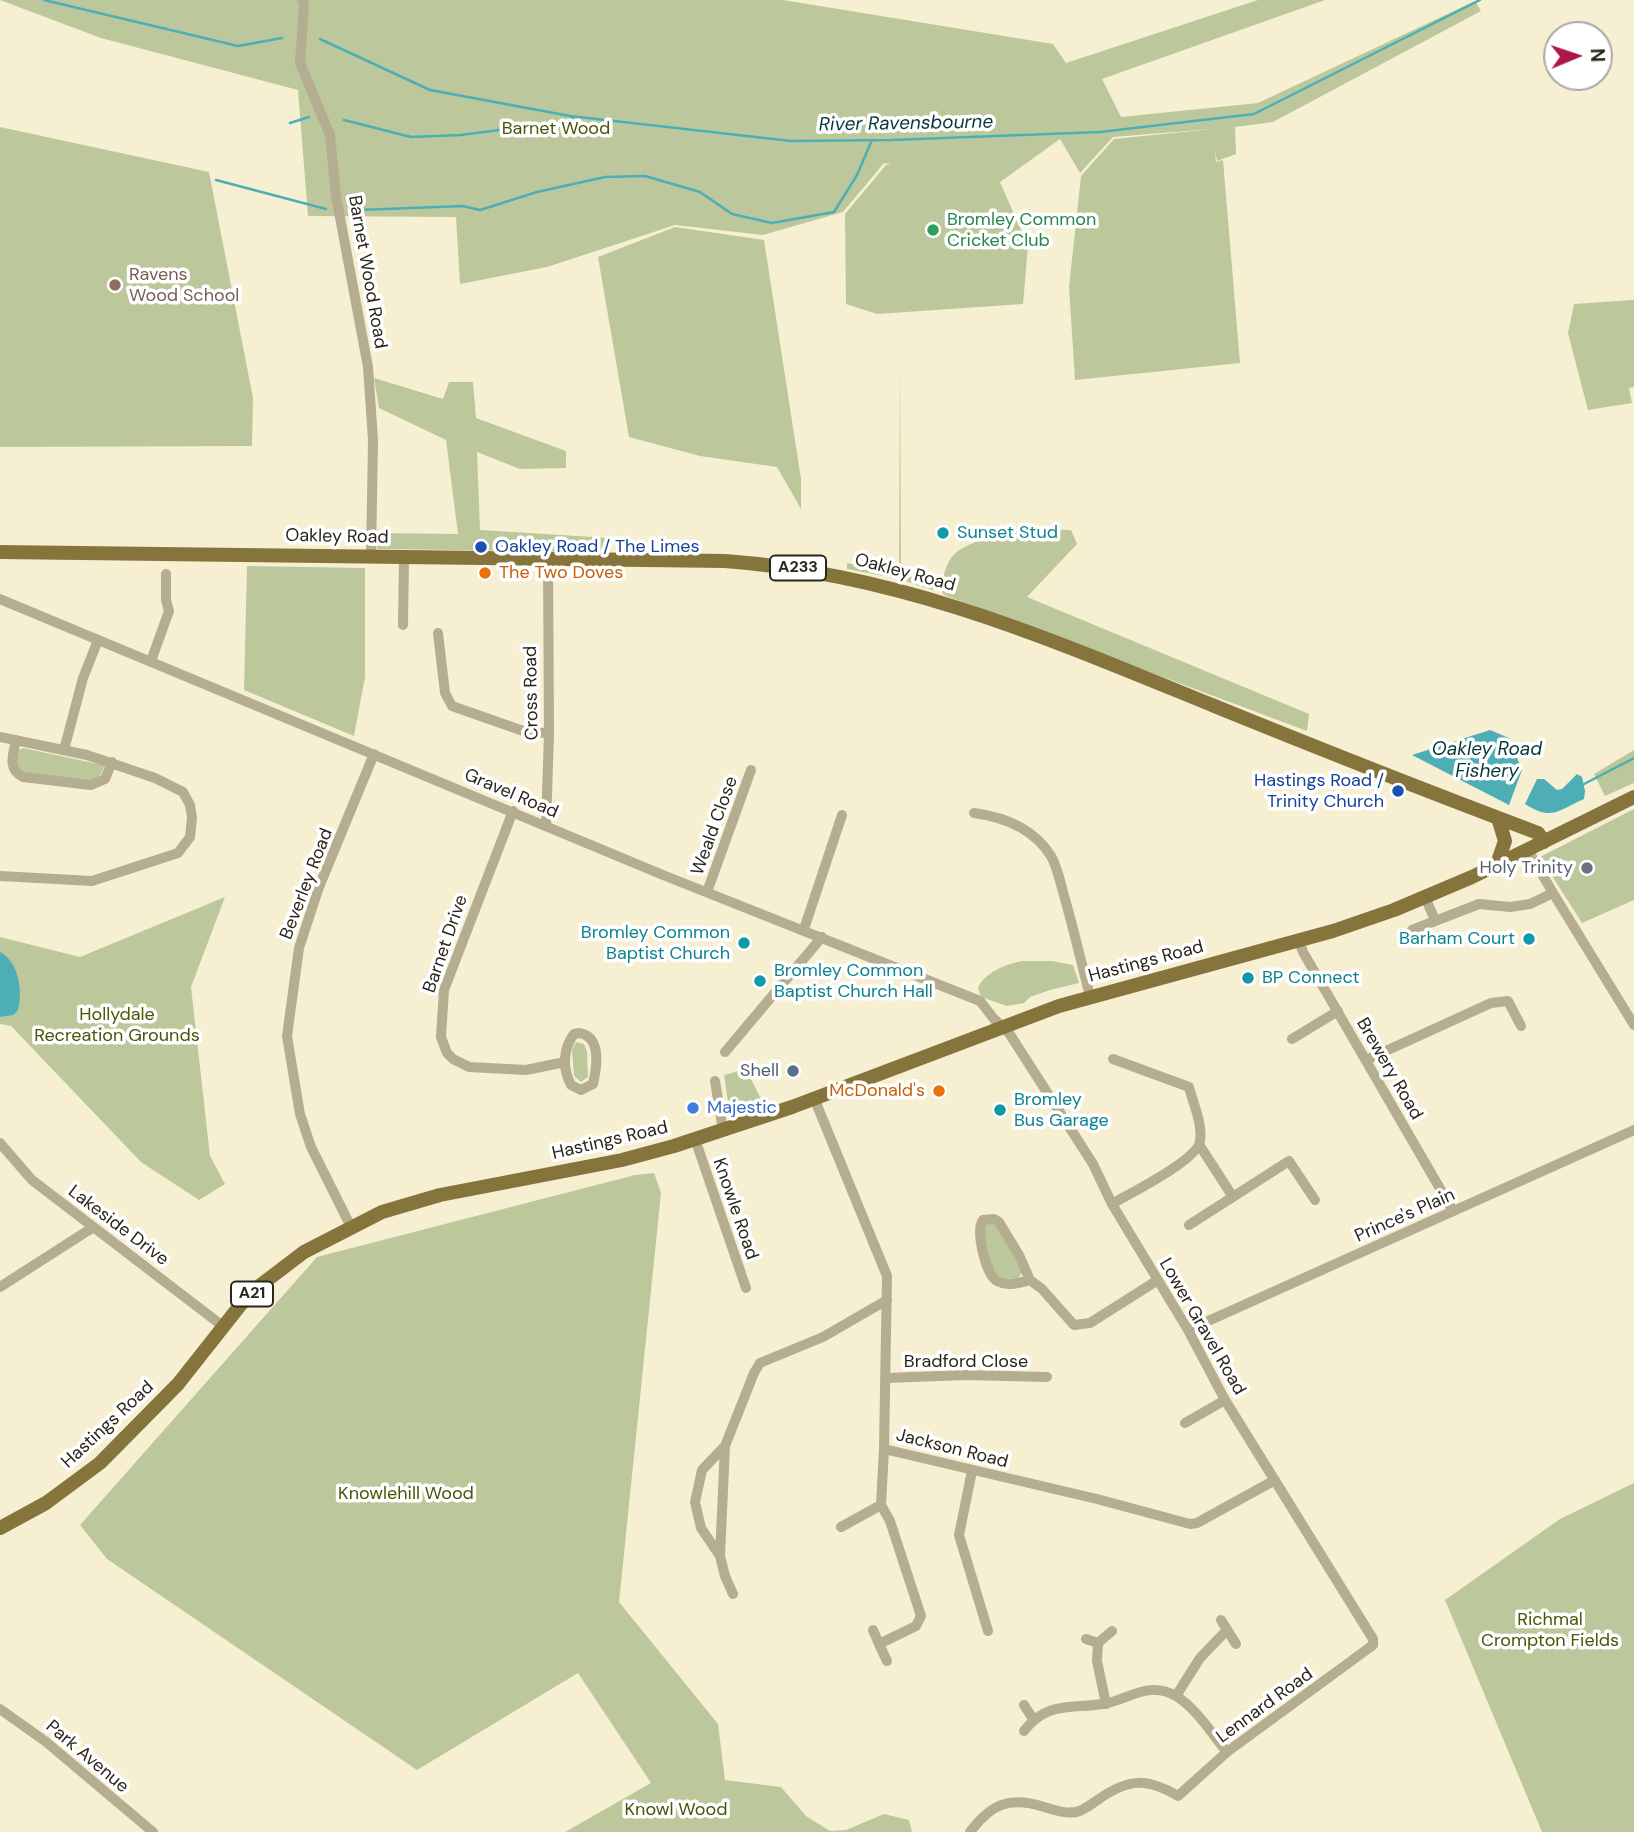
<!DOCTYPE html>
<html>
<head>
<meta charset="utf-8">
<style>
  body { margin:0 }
  #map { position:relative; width:1634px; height:1832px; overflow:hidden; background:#f7efd1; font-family:"DM Sans",sans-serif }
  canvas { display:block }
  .north { position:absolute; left:1543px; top:21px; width:70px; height:70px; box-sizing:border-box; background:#fff; border:2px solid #a9a8a4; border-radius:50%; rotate:88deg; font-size:19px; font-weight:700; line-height:28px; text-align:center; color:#29261b }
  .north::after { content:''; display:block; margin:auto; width:24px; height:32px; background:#ab1748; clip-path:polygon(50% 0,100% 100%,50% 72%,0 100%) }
</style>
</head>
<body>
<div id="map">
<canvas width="1634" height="1832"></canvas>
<div class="north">N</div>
</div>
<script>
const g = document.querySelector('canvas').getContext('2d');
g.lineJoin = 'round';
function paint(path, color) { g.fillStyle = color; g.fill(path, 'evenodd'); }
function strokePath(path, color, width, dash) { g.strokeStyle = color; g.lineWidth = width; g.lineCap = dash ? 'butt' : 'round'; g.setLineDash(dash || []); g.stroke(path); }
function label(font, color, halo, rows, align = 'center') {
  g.font = font + ' "DM Sans",sans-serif'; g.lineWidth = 7; g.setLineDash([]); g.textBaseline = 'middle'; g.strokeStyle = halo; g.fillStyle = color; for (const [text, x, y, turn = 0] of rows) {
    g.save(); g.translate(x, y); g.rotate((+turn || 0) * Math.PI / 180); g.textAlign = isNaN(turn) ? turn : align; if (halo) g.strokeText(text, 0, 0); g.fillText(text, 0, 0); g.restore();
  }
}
const green = new Path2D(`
  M0 0H783L1053 44 1066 63 1258 0H1325L1102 79 1121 117 1258 103 1475 1 1481 11 1273 122 1235 127 1236 154 1217 161 1215 150 1216 162 1223 160 1240 363 1075 380 1069 287 1081 176 1114 139 1212 129 1113 137 1080 173 1060 139 1000 182 1028 246 1023 304 877 314 846 304 845 214 886 165H891L884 163 843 212 763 235 675 225 547 267 460 284 456 217 308 216 298 90 101 38Z
  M0 127 209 172 253 398 252 446 0 447Z
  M675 227 764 240 801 479V509L777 467 700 456 629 437 598 257Z
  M1634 300V387L1629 388 1632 403 1588 410 1568 333 1574 304Z
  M900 363 901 574 930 584 936 573 933 590 899 579 847 569V563L899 574Z
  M374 378 443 399 449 382H473L476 418 566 451V468L520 469 477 452 480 530 609 538 610 552 377 549 375 533 458 534 446 440 379 408Z
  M1010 524 1023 529 1071 530 1077 544 1027 597 1309 714 1307 731 944 595 942 592C945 536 976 551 1010 524Z
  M247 566 365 568V677L354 736 244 690Z
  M23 748 103 765 104 767 98 780 93 782 21 773 18 770 16 758 19 750Z
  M1634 750V783L1605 796 1594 774Z
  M1634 809V900L1582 923 1540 857Z
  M225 897 191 987 210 1156 225 1184 199 1200 141 1162 11 1026 0 1024V937L80 957Z
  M1023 961H1052L1073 965 1079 983 1050 990 1030 997 1024 1003 1007 1006 981 997 978 988C985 972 1006 964 1023 961Z
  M576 1042 584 1044 587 1052 588 1077 581 1082 574 1076 572 1050Z
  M746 1069 763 1103 730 1115 724 1075Z
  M654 1173 661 1193 619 1602 718 1724 725 1780 781 1787 806 1816 830 1831 846 1830 884 1814 909 1820 912 1832H565L651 1783 578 1673 417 1770 107 1559 80 1525 317 1257 635 1175Z
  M990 1222C1006 1230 1015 1257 1022 1273L1018 1278 1001 1279C988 1266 984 1243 983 1225Z
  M1634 1483V1832H1542L1445 1600 1560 1519Z`);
const water = new Path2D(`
  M1490 730 1509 738 1522 770 1509 805 1412 755Z
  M1577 774 1582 777 1585 791 1584 799C1557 811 1552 821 1525 804L1537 779H1544L1557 790 1562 789Z
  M0 952C19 962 23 991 18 1010L13 1015 0 1017Z`);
const stream = new Path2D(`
  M44 0 238 46 282 38
  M320 39 430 90 570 116 791 141 892 140 1100 132 1254 114 1480 0
  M344 120 411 137 461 135 522 127 549 128 564 126 573 117
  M290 123 309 117
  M216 180 326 209
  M358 210 463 206 480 210 537 192 605 177 645 176 700 192 732 214 772 223 834 212 857 175 872 140
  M1584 784 1634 758`);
const minor = new Path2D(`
  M302 0 304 4 300 63 330 135 336 196 368 367 373 440 371 557
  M0 599 663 875 980 1001 994 1019 1009 1033 1093 1164 1112 1204 1188 1330 1225 1400 1373 1639V1645L1227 1752 1178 1796C1147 1778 1129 1778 1099 1799 1091 1804 1085 1810 1076 1812 1064 1814 1055 1810 1044 1807 1009 1796 991 1804 970 1832
  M403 625 404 558
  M438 633 445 693 452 706 526 732 549 733
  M151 661 169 611 166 600V574
  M0 737 87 755 155 778 183 792 190 805 192 818 190 837 178 853 92 881 0 876
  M16 740C13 755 7 769 23 777L91 785 105 779 112 762
  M64 750 83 678 98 640
  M513 811 444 990 441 1037 447 1053 453 1059 469 1067 526 1070 565 1062
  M974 813C1004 817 1034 829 1051 856 1057 866 1060 881 1063 892 1073 926 1081 962 1090 996
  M546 826 549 733 548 559
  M1528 850 1553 893
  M707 892 751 770
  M1425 897 1435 920
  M804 929 842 815
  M1412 930 1479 904 1510 907 1530 904 1553 893 1634 1025
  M1299 941 1303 952 1453 1211
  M578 1033C602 1035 597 1067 593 1084L581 1090 571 1085C562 1068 563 1049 574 1034Z
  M1292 1039 1338 1011
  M725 1052 822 937
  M1366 1060 1491 1003 1508 1001 1521 1026
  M715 1081 723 1131
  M814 1098 887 1276 884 1449 1097 1499 1190 1524 1197 1523 1275 1480
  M695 1139 746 1288
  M0 1143 32 1180 224 1327
  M1200 1146 1233 1197
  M1112 1204C1130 1193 1198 1160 1200 1141 1203 1125 1193 1103 1189 1087L1113 1059
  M1189 1225 1289 1161 1315 1200
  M351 1227 311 1147 300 1114 287 1036 299 948 319 887 374 754
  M1030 1280C1021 1283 1006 1286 997 1281 986 1275 975 1231 983 1220L994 1219 999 1222 1019 1255 1030 1280 1042 1289 1074 1325 1090 1323 1158 1280
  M0 1287 92 1228
  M1188 1330 1634 1130
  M886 1378 966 1375 1047 1377
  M1185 1423 1225 1400
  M972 1471 959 1535 988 1631
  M841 1527 881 1505 884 1449
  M720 1556 725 1446
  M733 1594 725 1576 720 1556 701 1528 695 1502 702 1470 725 1446 754 1373 760 1363 823 1337 887 1300
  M1221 1620 1236 1644
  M873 1630 879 1644 916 1626 921 1616 890 1521 881 1505
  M1086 1639 1098 1643 1112 1631
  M1098 1643 1097 1661 1106 1704
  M879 1644 887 1661
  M1176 1696 1200 1658 1227 1630
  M1024 1705 1033 1719
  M0 1709 45 1741 153 1832
  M1024 1731C1047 1701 1071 1709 1103 1704 1128 1700 1149 1680 1176 1696 1196 1708 1212 1734 1227 1752`);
const primary = new Path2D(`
  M0 552 725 561C902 574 1050 639 1212 705 1320 749 1429 792 1538 833L1544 842
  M1497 864 1505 841 1498 818
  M0 1528 46 1503 100 1463 178 1384 242 1303 258 1287 304 1252 382 1212 440 1195 622 1160 674 1146 792 1107 1059 1006 1333 931 1394 910 1472 877 1634 797`);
const markers = [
  [933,230,7,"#2e9e5b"],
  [115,285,7,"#8d6e63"],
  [943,533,7,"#0f9aa8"],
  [481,547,7,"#1a4fb4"],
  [485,573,7,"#e8710a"],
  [1398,791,7,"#1a4fb4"],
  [1587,868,7,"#6b7280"],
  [1529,939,7,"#0f9aa8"],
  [744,943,7,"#0f9aa8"],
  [1248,978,7,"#0f9aa8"],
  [760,981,7,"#0f9aa8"],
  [793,1071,7,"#5c6f8a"],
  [939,1091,7,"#e8710a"],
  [693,1108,7,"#3f7fe0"],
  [1000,1110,7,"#0f9aa8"]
];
const shields = [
  [798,568,56],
  [252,1294,42]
];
const shieldNames = [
  ["A233",798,568],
  ["A21",252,1294]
];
const parkNames = [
  ["Barnet Wood",556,129],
  ["Hollydale",117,1015],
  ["Recreation Grounds",117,1036],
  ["Knowlehill Wood",406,1494],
  ["Richmal",1550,1620],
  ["Crompton Fields",1550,1641],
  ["Knowl Wood",676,1810]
];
const leisureNames = [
  ["Bromley Common",947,220],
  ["Cricket Club",947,241]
];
const streetNames = [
  ["Barnet Wood Road",367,272,80],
  ["Oakley Road",337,537,1],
  ["Oakley Road",905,573,15],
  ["Cross Road",532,693,-91],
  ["Gravel Road",511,794,23],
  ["Weald Close",715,826,-70],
  ["Beverley Road",307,884,-69],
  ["Barnet Drive",446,944,-71],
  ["Hastings Road",1146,962,-15],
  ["Brewery Road",1389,1069,60],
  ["Hastings Road",610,1141,-13],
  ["Knowle Road",735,1209,71],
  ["Prince's Plain",1405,1216,-24],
  ["Lakeside Drive",118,1226,37],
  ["Lower Gravel Road",1202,1327,60],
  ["Bradford Close",966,1362],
  ["Hastings Road",108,1425,-43],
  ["Jackson Road",952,1449,14],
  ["Lennard Road",1265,1706,-36],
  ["Park Avenue",87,1757,40]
];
const educationNames = [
  ["Ravens",129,275],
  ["Wood School",129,296]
];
const cultureNames = [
  ["Sunset Stud",957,533],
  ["Bromley Common",730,933,"right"],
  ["Baptist Church",730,954,"right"],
  ["Barham Court",1515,939,"right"],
  ["Bromley Common",774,971],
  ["Baptist Church Hall",774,992],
  ["BP Connect",1262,978],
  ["Bromley",1014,1100],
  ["Bus Garage",1014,1121]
];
const transitNames = [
  ["Oakley Road / The Limes",495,547],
  ["Hastings Road /",1384,781,"right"],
  ["Trinity Church",1384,802,"right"]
];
const foodNames = [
  ["The Two Doves",499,573],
  ["McDonald's",925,1091,"right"]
];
const worshipNames = [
  ["Holy Trinity",1573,868]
];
const serviceNames = [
  ["Shell",779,1071]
];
const shopNames = [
  ["Majestic",707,1108]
];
const waterNames = [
  ["River Ravensbourne",906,124,-1],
  ["Oakley Road",1487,750],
  ["Fishery",1487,772]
];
paint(green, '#bcc89c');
paint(water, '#4dafb5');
strokePath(stream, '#4dafb5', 2.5);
strokePath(minor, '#b5ad90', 10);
strokePath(primary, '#85753d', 14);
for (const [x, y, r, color] of markers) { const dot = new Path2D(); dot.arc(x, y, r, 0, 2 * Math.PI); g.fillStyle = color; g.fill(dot); strokePath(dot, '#fff', 2.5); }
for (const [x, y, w] of shields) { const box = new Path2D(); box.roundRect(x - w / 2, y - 12.5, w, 25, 5); g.fillStyle = '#fff'; g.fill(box); strokePath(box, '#29261b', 2); }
label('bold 16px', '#29261b', null, shieldNames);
label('18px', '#485608', '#fff', parkNames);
label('18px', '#27864d', '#fff', leisureNames, 'left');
label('18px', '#29261b', '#fff', streetNames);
label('18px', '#785e54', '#fff', educationNames, 'left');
label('18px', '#0d838f', '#fff', cultureNames, 'left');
label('18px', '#164399', '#fff', transitNames, 'left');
label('18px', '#c56008', '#fff', foodNames, 'left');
label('18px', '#5b616d', '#fff', worshipNames, 'right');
label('18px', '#4e5e75', '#fff', serviceNames, 'right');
label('18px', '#366cbe', '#fff', shopNames, 'left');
label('italic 19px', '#08383b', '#fff', waterNames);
</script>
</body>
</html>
